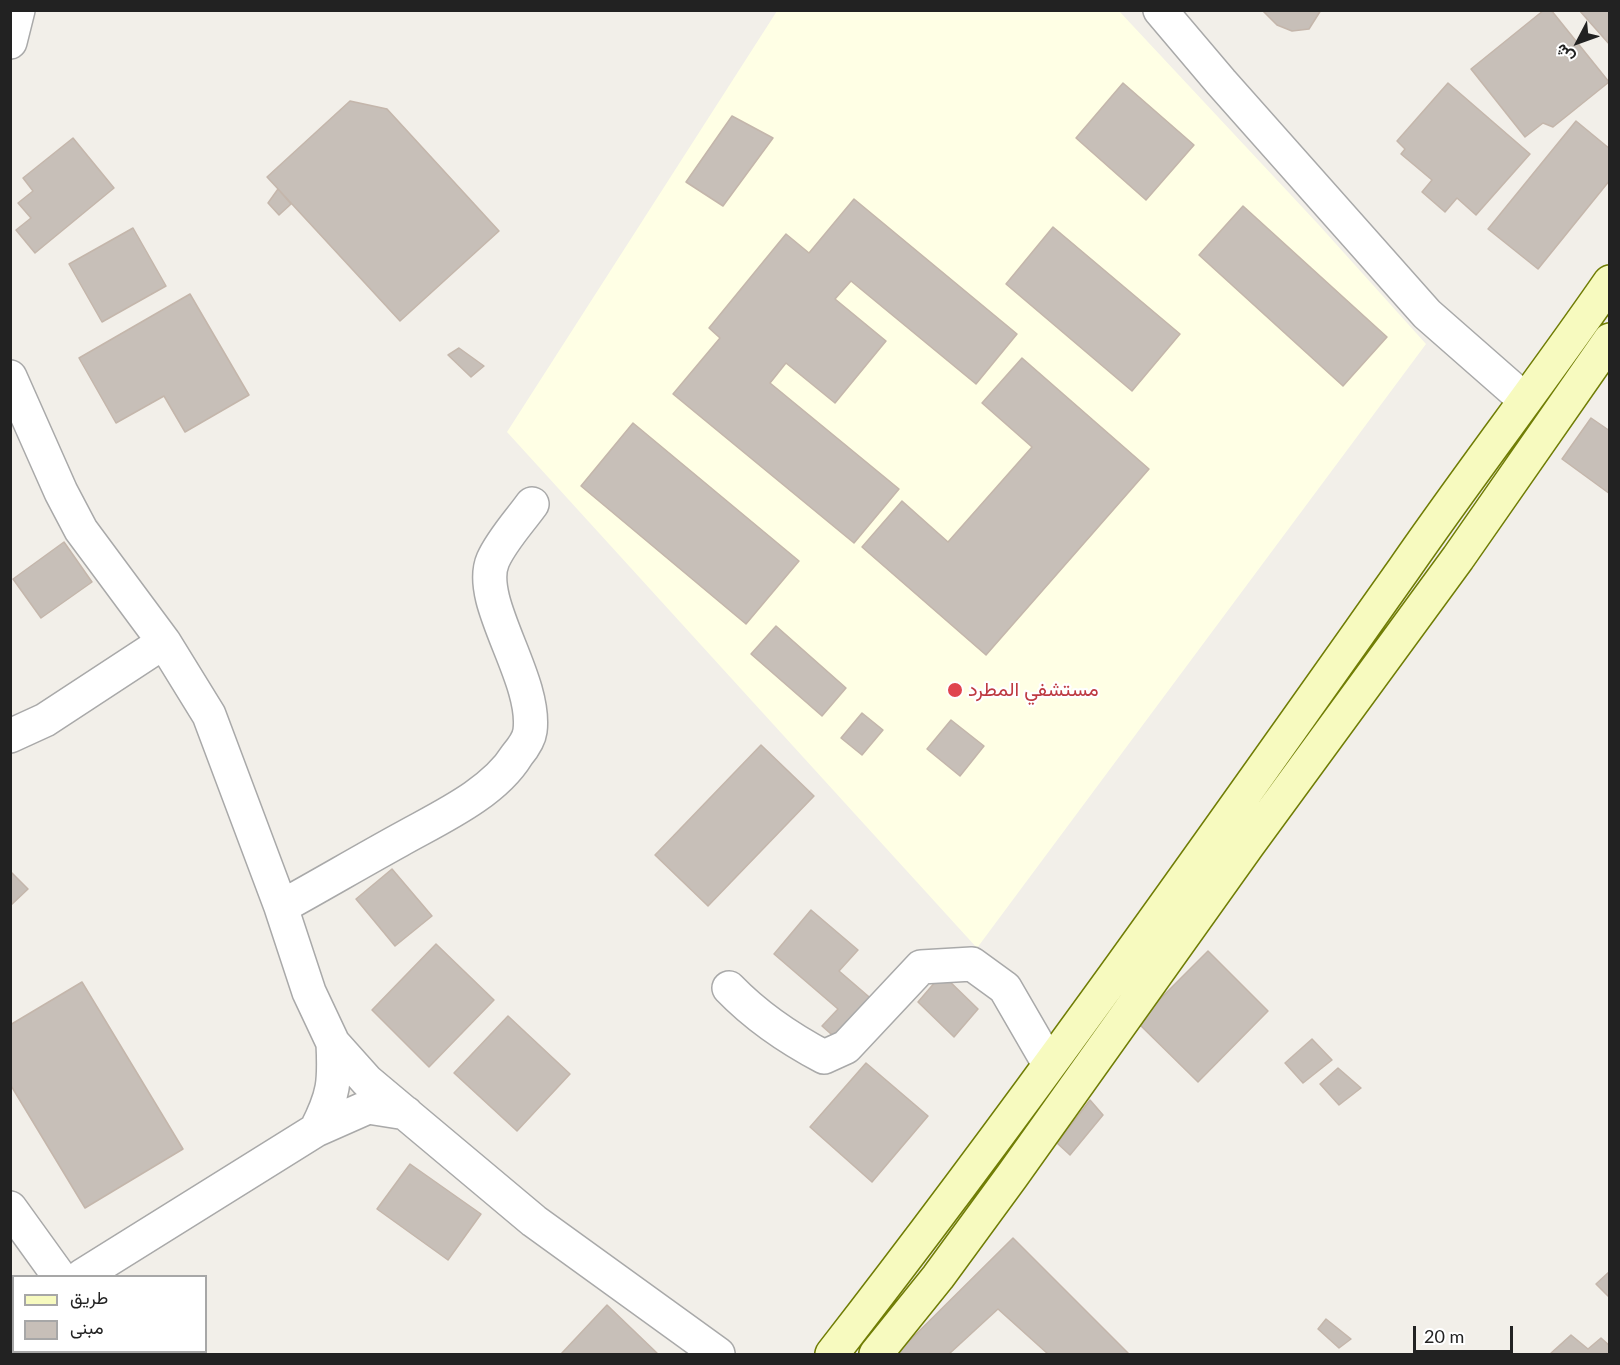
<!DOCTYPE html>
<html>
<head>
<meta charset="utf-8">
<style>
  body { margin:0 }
  #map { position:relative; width:1620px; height:1365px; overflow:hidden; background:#f2efe9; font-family:Lato,Vazirmatn,sans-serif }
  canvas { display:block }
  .frame { position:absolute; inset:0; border:12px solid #222; pointer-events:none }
  .legend { position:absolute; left:12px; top:1275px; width:195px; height:78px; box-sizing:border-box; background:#fff; border:2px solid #a7a7a7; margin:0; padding:8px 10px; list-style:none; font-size:18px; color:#222 }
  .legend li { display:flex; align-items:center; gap:12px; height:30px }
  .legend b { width:30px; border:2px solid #a7a7a7 }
  .north { position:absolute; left:1548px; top:12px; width:60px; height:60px; -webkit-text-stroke:4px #fff; paint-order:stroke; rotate:229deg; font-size:16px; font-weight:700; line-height:24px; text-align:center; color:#222 }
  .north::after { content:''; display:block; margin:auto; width:21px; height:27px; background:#222; clip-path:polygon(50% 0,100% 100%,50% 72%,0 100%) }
  .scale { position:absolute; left:1413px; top:1326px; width:100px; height:27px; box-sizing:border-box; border:3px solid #222; border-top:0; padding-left:8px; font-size:18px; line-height:21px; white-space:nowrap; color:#222; -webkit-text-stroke:4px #fff; paint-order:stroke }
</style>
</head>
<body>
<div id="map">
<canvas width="1620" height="1365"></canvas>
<div class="frame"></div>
<ul class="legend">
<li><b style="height:8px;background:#f7fabf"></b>طريق</li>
<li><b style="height:16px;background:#c7bfb8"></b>مبنى</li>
</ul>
<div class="north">ش</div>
<div class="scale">20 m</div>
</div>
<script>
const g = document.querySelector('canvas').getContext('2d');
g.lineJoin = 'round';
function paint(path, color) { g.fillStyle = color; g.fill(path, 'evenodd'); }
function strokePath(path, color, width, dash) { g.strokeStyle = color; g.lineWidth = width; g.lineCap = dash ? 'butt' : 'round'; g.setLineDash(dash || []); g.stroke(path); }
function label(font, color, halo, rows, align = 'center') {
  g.font = font + ' Lato,Vazirmatn,sans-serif'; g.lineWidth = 4.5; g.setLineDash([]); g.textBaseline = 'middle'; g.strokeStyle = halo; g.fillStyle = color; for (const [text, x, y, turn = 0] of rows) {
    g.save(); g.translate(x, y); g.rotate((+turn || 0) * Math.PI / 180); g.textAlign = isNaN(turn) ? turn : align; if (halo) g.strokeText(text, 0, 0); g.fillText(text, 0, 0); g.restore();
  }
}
const education = new Path2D(`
  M777 11H1119L1318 224 1426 344 977 948 507 432Z`);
const building = new Path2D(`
  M1262 10H1321L1309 29 1292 31 1277 25Z
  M1544 10H1551L1609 82 1553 127 1543 123 1525 137 1471 69Z
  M1579 10H1610V45Z
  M1123 83 1194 145 1146 200 1076 138Z
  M1448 83 1530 154 1476 215 1457 198 1445 212 1422 192 1432 180 1401 154 1405 149 1397 141Z
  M350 101 387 109 499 231 400 321 267 177Z
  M732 116 773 138 723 206 686 182Z
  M1576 121 1610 149V180L1538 269 1488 229Z
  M73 138 114 188 35 253 16 230 31 218 18 203 33 191 23 178Z
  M278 189 291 204 279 215 268 203Z
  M854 199 1017 334 976 384 851 281 835 299 886 341 835 403 786 363 770 383 899 489 854 543 673 394 720 338 709 328 786 234 809 253Z
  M1243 206 1387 337 1343 386 1199 255Z
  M1053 227 1180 334 1132 391 1006 284Z
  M133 228 166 286 102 322 69 264Z
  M190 294 249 395 185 432 164 396 116 423 79 358Z
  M459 348 484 366 471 377 448 355Z
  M1022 358 1149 469 986 655 862 547 902 501 948 542 1032 447 982 403Z
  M1591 418 1610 431V494L1562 459Z
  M633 423 799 561 746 624 581 486Z
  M64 542 92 582 41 618 13 579Z
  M776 626 846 688 822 716 751 654Z
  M862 713 883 730 862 755 841 738Z
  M951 720 984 746 960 776 927 749Z
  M761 745 814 796 708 906 655 855Z
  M392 869 432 916 395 946 356 899Z
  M10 871 28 889 10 906Z
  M811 910 858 950 839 971 875 1002 840 1042 822 1026 838 1009 774 954Z
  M436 944 494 1000 429 1067 372 1010Z
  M1208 951 1268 1011 1198 1082 1137 1022Z
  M942 974 978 1009 954 1037 918 1002Z
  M82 982 183 1149 85 1208 10 1084V1025Z
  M508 1016 570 1074 517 1131 454 1073Z
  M1312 1039 1332 1060 1303 1083 1285 1063Z
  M866 1063 928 1116 872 1182 810 1127Z
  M1338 1068 1361 1088 1339 1105 1320 1084Z
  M1090 1100 1103 1115 1070 1155 1057 1143Z
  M410 1164 481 1214 448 1260 377 1209Z
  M1013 1238 1129 1354H1048L998 1309 949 1354H896Z
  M1610 1271V1298L1596 1284Z
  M607 1305 658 1354H561Z
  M1326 1319 1351 1339 1339 1348 1318 1329Z
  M1571 1335 1588 1349 1601 1338 1610 1346V1354H1550Z`);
const minor = new Path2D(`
  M1160 10 1221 82 1427 314 1525 400
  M10 42 18 10
  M10 377 61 492 81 530 164 642 209 715 281 907 309 992 333 1043 367 1081 534 1221 718 1354
  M10 736 45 720 164 642
  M281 907C321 885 360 862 400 840 439 818 493 794 517 755 522 749 529 739 530 731 537 678 475 601 493 560 502 540 519 522 532 504
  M729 988C757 1017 788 1038 824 1057L846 1047 921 967 972 964 1005 988 1049 1064
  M316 1130C334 1095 335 1082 333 1043
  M10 1208 59 1276
  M82 1276 316 1130 368 1107 406 1113
  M10 1319 14 1317`);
const secondary = new Path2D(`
  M832 1354C1031 1098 1217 833 1404 569 1471 472 1543 379 1610 282
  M876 1354 938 1277 1012 1176 1248 845 1458 558 1610 340`);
const markers = [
  [955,690,8,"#e0444e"]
];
const healthNames = [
  ["مستشفي المطرد",968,690]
];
paint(education, '#ffffe5');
paint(building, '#c7bfb8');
strokePath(building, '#c4b6ab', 1.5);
strokePath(minor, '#a9a9a9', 36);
strokePath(secondary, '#707d05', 36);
strokePath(minor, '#fff', 33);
strokePath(secondary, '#f7fabf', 33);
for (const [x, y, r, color] of markers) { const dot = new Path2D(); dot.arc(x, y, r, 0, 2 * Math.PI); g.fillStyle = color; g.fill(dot); strokePath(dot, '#fff', 2); }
label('20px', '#be3a42', '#fff', healthNames, 'left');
</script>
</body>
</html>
